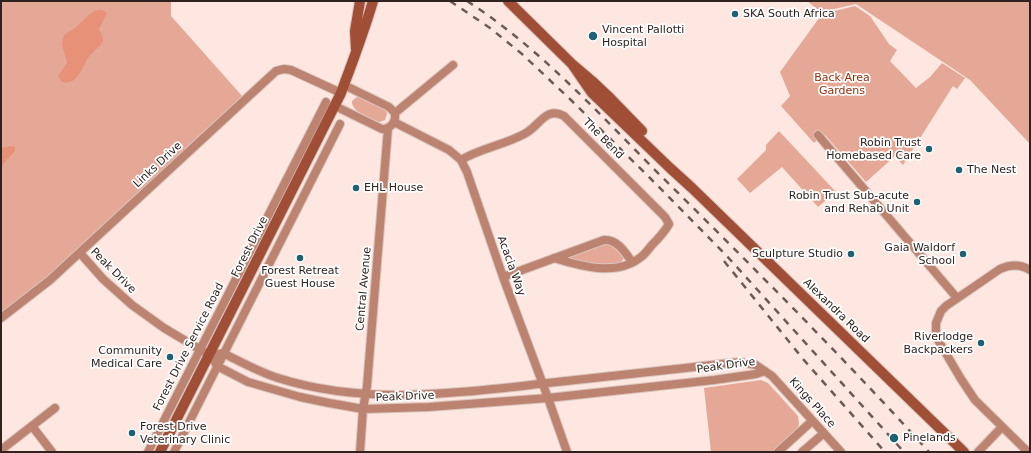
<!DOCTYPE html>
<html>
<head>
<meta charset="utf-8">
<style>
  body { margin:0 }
  #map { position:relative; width:1031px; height:453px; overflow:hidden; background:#fde7e0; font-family:"DejaVu Sans",sans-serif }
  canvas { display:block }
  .frame { position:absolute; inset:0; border:2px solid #30231f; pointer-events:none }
</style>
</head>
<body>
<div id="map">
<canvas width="1031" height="453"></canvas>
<div class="frame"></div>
</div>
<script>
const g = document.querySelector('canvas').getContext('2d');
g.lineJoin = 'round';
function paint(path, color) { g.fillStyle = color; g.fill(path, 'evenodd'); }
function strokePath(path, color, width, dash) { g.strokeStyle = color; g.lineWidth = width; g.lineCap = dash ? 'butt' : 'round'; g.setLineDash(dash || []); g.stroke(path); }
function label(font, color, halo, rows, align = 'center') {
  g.font = font + ' "DejaVu Sans",sans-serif'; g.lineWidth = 3.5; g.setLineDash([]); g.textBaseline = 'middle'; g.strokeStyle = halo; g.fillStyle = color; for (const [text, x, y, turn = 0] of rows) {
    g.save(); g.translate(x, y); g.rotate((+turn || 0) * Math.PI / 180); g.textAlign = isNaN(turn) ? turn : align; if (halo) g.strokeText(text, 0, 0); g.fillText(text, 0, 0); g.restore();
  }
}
const green = new Path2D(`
  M1 1H171V16L243 97 74 253 18 304 1 316Z
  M807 1H1030V144L970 80 856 4 821 12Z
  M855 6 870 16 889 44 897 50 890 61 916 88 930 77 942 63 965 78 957 89 953 86 903 165 895 156 866 182 826 136 823 135 814 143 781 106 790 96 780 72 822 14Z
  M358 96 386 110 387 114 385 120 379 122C370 118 351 112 352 101Z
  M779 131 836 192 818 207 782 167 750 193 737 179 766 150V145Z
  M605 242 613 244 624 258 621 263 599 266 570 259V255Z
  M761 380 768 383 798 416 799 424 796 432 774 452H711L704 388Z`);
const water = new Path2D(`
  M97 10H102L107 13 99 29 103 37V41C99 48 92 52 88 58 82 67 78 86 62 82L58 76 67 63C66 55 60 45 63 38 65 32 71 31 75 28 83 22 87 14 97 10Z
  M11 146 15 147V151L3 164 1 170V148Z`);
const street = new Path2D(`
  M335 106 382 129C391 129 396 122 395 113L389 107 344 85
  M395 113 453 65
  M394 122 449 150 461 160 467 172 503 277 548 398 567 452
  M818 135 957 298
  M461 160C481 148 505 145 526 133 540 125 546 106 564 116L665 217 669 224C664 233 658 239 651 246 648 250 645 254 641 257 617 277 580 266 554 258
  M80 253 103 279 132 305 164 328 211 356 217 366 248 382 300 397 329 403 363 409 429 407 548 398 714 380 756 374 765 371
  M503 277 604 240C617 239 625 252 632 262
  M1 318 50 280 276 71 284 69 291 70 341 93
  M211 356 223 353C241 362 259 372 278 378 366 406 458 393 548 383 612 376 676 369 740 362L756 365 772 376 841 452
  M32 426 52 452
  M1 450 55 408
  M148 452 326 102
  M174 452 340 124
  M360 452 363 409 367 386 388 128
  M778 452 812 421
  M802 452 824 433
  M978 452 1002 427
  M1028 452 975 400 961 379 938 340 936 334V323L941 311 946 306 1000 269C1011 264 1020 264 1030 270`);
const secondary = new Path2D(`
  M508 1 572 64 592 81 610 98 642 131
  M356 49 355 31 360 1
  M572 64 592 93 670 168 692 188 964 452
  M160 452 341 93C352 63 364 32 373 1`);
const rail = new Path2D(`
  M450 1 490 28 522 54 572 101 650 178 726 255 904 452
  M467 1C540 48 599 114 660 175 751 265 842 356 929 452
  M724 261 803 359 885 452`);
const markers = [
  [735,14,4,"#1d6274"],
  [593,36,5,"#1d6274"],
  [929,149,4,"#1d6274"],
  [959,170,4,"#1d6274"],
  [356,188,4,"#1d6274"],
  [917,202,4,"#1d6274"],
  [851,254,4,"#1d6274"],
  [963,254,4,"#1d6274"],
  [300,258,4,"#1d6274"],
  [981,343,4,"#1d6274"],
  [170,357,4,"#1d6274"],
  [132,433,4,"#1d6274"],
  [894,438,5,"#1d6274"]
];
const poiNames = [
  ["SKA South Africa",743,14],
  ["Vincent Pallotti",602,30],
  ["Hospital",602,43],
  ["Robin Trust",921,143,"right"],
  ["Homebased Care",921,156,"right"],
  ["The Nest",967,170],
  ["EHL House",364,188],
  ["Robin Trust Sub-acute",909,196,"right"],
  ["and Rehab Unit",909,209,"right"],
  ["Gaia Waldorf",955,248,"right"],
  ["School",955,261,"right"],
  ["Sculpture Studio",843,254,"right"],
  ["Forest Retreat",300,271,"center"],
  ["Guest House",300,284,"center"],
  ["Riverlodge",973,337,"right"],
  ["Backpackers",973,350,"right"],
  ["Community",162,351,"right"],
  ["Medical Care",162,364,"right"],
  ["Forest Drive",140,427],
  ["Veterinary Clinic",140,440],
  ["Pinelands",903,438]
];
const parkNames = [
  ["Back Area",842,78],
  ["Gardens",842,91]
];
const streetNames = [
  ["The Bend",603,139,45],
  ["Links Drive",158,165,-43],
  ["Forest Drive",250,247,-63],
  ["Acacia Way",511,266,70],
  ["Peak Drive",113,271,45],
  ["Central Avenue",364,289,-85],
  ["Alexandra Road",836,311,44],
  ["Forest Drive Service Road",189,347,-63],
  ["Peak Drive",726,366,-8],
  ["Peak Drive",405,397,-2],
  ["Kings Place",812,403,48]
];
paint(green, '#e5a896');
paint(water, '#e79278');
strokePath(street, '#d8c4bd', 10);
strokePath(secondary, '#d8c4bd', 12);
strokePath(street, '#bd8371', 8);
strokePath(secondary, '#a04e35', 10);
strokePath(rail, '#6b5b56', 2.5, [7, 7]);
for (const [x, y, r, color] of markers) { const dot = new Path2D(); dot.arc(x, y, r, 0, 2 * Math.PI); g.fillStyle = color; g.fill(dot); strokePath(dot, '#fff', 1.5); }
label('11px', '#30231f', '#fff', poiNames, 'left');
label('11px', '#912e09', '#fff', parkNames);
label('11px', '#30231f', '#fff', streetNames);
</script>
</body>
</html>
